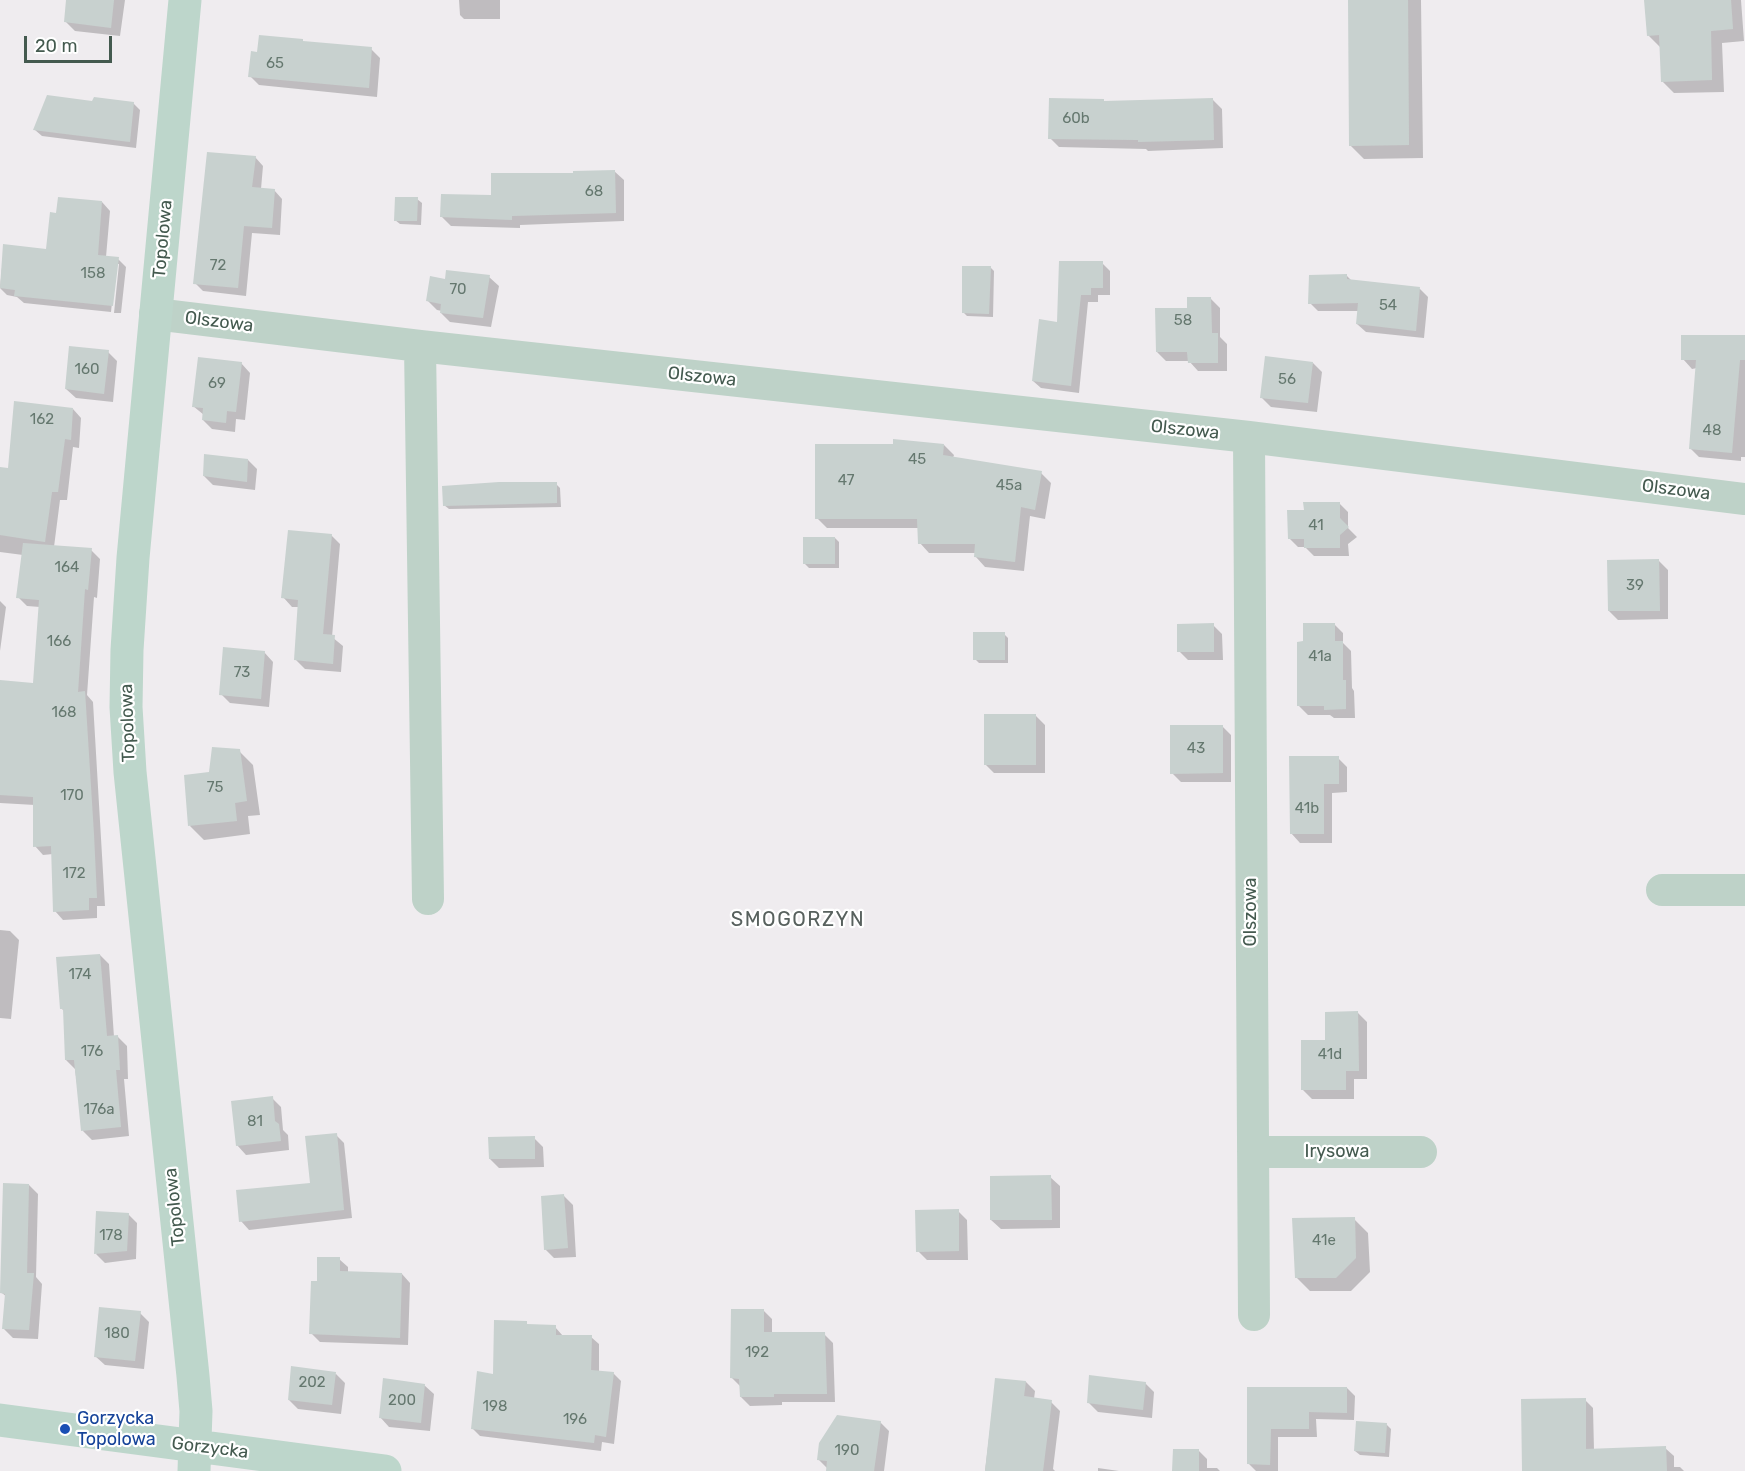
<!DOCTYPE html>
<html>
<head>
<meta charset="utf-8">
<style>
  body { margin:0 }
  #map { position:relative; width:1745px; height:1471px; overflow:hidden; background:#efecef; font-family:Rubik,sans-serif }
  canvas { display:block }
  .scale { position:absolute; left:24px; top:36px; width:88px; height:27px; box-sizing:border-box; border:3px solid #445a4f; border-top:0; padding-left:8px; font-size:18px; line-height:21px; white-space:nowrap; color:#445a4f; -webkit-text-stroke:4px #fff; paint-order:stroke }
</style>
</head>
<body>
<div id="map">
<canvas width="1745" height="1471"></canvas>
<div class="scale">20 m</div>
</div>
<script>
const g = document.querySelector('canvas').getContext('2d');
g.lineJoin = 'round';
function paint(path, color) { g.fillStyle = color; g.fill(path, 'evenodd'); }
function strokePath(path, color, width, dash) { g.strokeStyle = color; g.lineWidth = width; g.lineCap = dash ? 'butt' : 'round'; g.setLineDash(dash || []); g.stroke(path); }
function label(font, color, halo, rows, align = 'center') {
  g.font = font + ' Rubik,sans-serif'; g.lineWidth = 4.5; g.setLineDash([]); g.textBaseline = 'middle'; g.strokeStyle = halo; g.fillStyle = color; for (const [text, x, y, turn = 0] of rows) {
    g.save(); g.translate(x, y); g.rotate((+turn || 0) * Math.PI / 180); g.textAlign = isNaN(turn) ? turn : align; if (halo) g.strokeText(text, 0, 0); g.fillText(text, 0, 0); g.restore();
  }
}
const shadow = new Path2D(`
  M68 0H125L120 36 75 31 66 22Z
  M459 0H500V19H464L460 15Z
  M1350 0H1421L1423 158 1364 159 1350 145Z
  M1646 0H1741L1744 41 1722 43 1724 92 1674 93 1662 81 1661 48 1648 35Z
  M305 43 371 49 380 58 377 97 259 85 250 76 259 54Z
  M1213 100 1222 109 1223 148 1148 151 1146 149 1059 147 1050 138 1105 102Z
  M93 103H133L140 110 136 148 42 136 35 130Z
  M255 157 263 166 261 189 274 190 282 199 280 235 252 233 246 296 203 291 195 283Z
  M614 171 624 180V221L520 225V228L451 226 442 217 493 197 574 175Z
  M417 199 422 203 421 225 400 224 395 220Z
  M102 202 110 211 106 257 118 259 126 267 121 313H114L119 264H116L111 312 24 303 17 297 7 295 0 288 4 246 47 251 58 214Z
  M1102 263 1110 271V295H1098V302H1088L1079 393 1041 388 1033 381 1059 323Z
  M990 267 994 271 993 317 967 316 963 312Z
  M1347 276 1352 281 1420 289 1428 297 1424 338 1366 332 1357 324 1359 311H1318L1310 303Z
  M489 277 499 286 491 327 450 322 441 313 442 311 437 310 428 301 446 280Z
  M1211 299 1220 308V337L1227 344V371H1198L1189 361H1166L1157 352 1189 310Z
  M1745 336V457H1741V461L1699 457 1690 448 1697 368 1692 369 1683 359Z
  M108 352 117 361 113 402 76 398 66 389Z
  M241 363 250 373 245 420 236 419 235 432 212 429 203 420 204 415 193 406Z
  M1313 363 1322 372 1317 412 1271 407 1262 398Z
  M73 409 81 418 79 448 73 447 67 500H60L54 547 91 550 100 559 97 598 94 597 87 695 93 702 105 906H97V918L63 920 55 911 53 854 43 855 35 846V805L0 803V681L34 685 40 607 27 606 18 597 23 555 0 552V469L9 470Z
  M944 445 954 455 953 458 1041 473 1051 483 1045 519 1030 516 1024 571 985 567 976 557V553H929L920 543 919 528H827L817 518Z
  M248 460 257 469 255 490 213 485 204 476Z
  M556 484 560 488 561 507 449 509 444 505Z
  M1339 503 1348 512V528L1357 537 1348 544 1349 556H1314L1305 547H1298L1289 538 1305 512Z
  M331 535 340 544 332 637 343 646 341 672 305 669 296 660 299 607H292L283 597Z
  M835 538 839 542V568H809L805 564Z
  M1659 561 1668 570V619L1618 620 1609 611Z
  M0 601 6 607 0 651Z
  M1334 624 1343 633V643L1351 651 1352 688 1354 691 1355 718H1334L1330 715H1308L1299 706 1305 643Z
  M1213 625 1222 634 1223 660H1188L1179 651Z
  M1004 634 1008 638V663H979L975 659Z
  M264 652 273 662 269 707 230 703 221 694Z
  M1036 716 1045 725V773H994L985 764Z
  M1222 726 1231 735V782H1181L1172 773Z
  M239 751 253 765 260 815 248 816 250 834 204 840 190 826 210 774V764Z
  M1338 758 1347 767V792L1332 793V843H1300L1291 833Z
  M0 930 10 931 19 940 11 1019 0 1018Z
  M100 955 109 964 114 1037H118L127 1046 128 1079H124L129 1136 92 1140 83 1131 75 1069 66 1060 64 1011 62 1009Z
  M1358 1013 1367 1022V1079H1354V1099H1312L1303 1090 1326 1041Z
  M272 1098 281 1107 283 1130 288 1135 289 1150 246 1155 237 1145Z
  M336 1135 344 1143 352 1218 249 1230 241 1221 312 1184Z
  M534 1138 543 1147 544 1167 499 1168 490 1159Z
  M1050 1177 1060 1186V1228L1001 1229 991 1220Z
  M29 1185 38 1194 36 1277 42 1284 38 1339 13 1338 4 1329 7 1297 2 1293Z
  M564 1196 573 1205 576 1257 554 1258 545 1249Z
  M958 1211 967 1220 968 1260H927L918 1251Z
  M128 1214 137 1223 136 1259 105 1263 96 1254Z
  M1354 1219 1368 1233 1370 1272 1351 1291H1310L1296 1277Z
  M339 1259 348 1267V1273L402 1274 410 1283 408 1345 320 1342 311 1333 319 1283Z
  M763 1310 772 1319V1334H824L833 1343 835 1402H782V1405L750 1406 741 1397V1387L732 1378Z
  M140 1313 149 1322 144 1369 105 1365 95 1356Z
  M526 1323 529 1326 555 1327 563 1336 591 1337 599 1344V1372L613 1373 621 1381 614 1444 602 1442 601 1451 480 1436 472 1428 495 1375Z
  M336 1374 345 1383 341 1414 298 1409 289 1400Z
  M996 1379 1026 1382 1035 1391 1034 1399 1051 1402 1060 1411 1053 1469 1055 1471H985Z
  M1145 1383 1154 1392 1152 1418 1098 1412 1089 1403Z
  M424 1385 434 1394 430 1431 389 1427 380 1417Z
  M1249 1388H1347L1355 1396 1354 1420 1316 1419 1317 1437H1278V1471H1256L1248 1463Z
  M1585 1400 1593 1408 1594 1450 1665 1448 1674 1456V1467H1680L1684 1471H1523Z
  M880 1422 889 1431 884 1471H827L828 1469 818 1459Z
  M1386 1424 1391 1429 1389 1457 1360 1455 1355 1451Z
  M1198 1450 1207 1459V1468H1217L1220 1471H1174Z
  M1098 1468 1119 1471H1098Z`);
const building = new Path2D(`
  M66 0H114L111 28 64 22Z
  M1348 0H1408L1409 145 1349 146Z
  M1644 0H1731L1733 29 1711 31 1712 80 1661 82 1659 35 1647 36Z
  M259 35 303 39V41L372 47 369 88 248 77 251 51 257 52Z
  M47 95 92 101 94 97 134 102 130 142 33 130Z
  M1049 98 1104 99V101L1213 98 1214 140 1138 142V140L1048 139Z
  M207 152 256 156 252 187 275 189 272 228 244 226 238 288 193 284Z
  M615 170 616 213 512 216V220L440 217 441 194 491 195V173H573V171Z
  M58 197 102 201 98 255 119 257 113 306 14 296 15 290 0 288 3 244 46 249 50 212 56 213Z
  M395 197H418L417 221H394Z
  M1059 261H1103V288H1091V295H1081L1071 386 1032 381 1039 319 1057 322Z
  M962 266H991L989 314 962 313Z
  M446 270 490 275 483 318 440 313 441 304 426 301 430 276 445 279Z
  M1347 274V279L1420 287 1416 331 1356 324 1358 303 1308 304 1309 275Z
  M1187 297H1211L1212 333H1218V363H1188L1187 352H1156L1155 308H1187Z
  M1681 335H1745V360H1740L1732 453 1689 449 1696 360H1681Z
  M69 346 109 350 104 394 65 389Z
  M1265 356 1313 362 1308 403 1260 398Z
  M198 357 242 362 236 412 227 411 226 423 202 420 203 408 192 407Z
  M14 401 73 408 71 440 65 439 58 492H52L45 542 0 535V467L8 468Z
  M893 439 944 444 943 455 1042 471 1035 510 1021 507 1015 562 974 557 975 544H918L917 519H815V444H893Z
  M204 454 248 459 247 482 203 476Z
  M499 482H557V503L443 506 442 486Z
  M1303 502H1340V518L1349 527 1340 535V548H1304V539H1288L1287 510H1304Z
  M288 530 332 534 323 634 335 635 333 664 294 660 298 600 281 598Z
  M803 537H835V564H803Z
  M23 543 92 548 88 590 85 589 78 692 85 691 94 835 97 898H89V910L53 912 51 846 33 847V797L0 795V680L33 683 39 600 16 598Z
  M1659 559 1660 611H1608L1607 560Z
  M1214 623V652H1177V624Z
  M1303 623H1335V641H1343V680H1346V709L1324 710V706H1297V642L1303 641Z
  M973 632H1005V660H973Z
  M223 647 265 651 261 699 219 695Z
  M984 714H1036V765H984Z
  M1170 725H1223V773L1170 774Z
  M212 747 240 749 247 801 235 803 237 821 188 826 184 775 209 772Z
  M1289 756H1339V784H1324V834H1290Z
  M100 954 107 1036 118 1035 120 1070H116L121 1127 81 1131 74 1060H65L63 1009H60L56 957Z
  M1358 1011 1359 1071H1346V1090H1301V1040H1325V1012Z
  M273 1096 275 1121 279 1124 281 1141 236 1146 231 1101Z
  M337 1133 344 1210 239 1222 236 1190 310 1183 305 1136Z
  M535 1136V1159H489L488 1137Z
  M1051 1175 1052 1220H990V1176Z
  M3 1183 29 1184 27 1273H34L29 1330 2 1329 5 1294 0 1293Z
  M564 1194 568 1248 544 1250 541 1196Z
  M959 1209V1251L916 1252 915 1210Z
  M96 1211 129 1213 127 1251 94 1254Z
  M1355 1217 1356 1258 1336 1278H1295L1292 1218Z
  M317 1257H340V1271L402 1273 400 1338 309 1334 311 1281H317Z
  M99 1307 141 1311 135 1361 94 1357Z
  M731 1309H764V1332H825L827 1394H774V1397H740L739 1379 730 1378Z
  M494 1320 527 1321V1324L556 1325V1335H592L591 1370 614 1372 606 1437 595 1435 594 1443 471 1429 477 1371 493 1374Z
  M291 1366 336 1372 332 1405 288 1400Z
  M1089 1375 1146 1382 1143 1410 1087 1403Z
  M383 1378 425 1384 421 1423 379 1418Z
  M995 1378 1026 1381 1024 1396 1052 1400 1043 1471H985Z
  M1247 1387H1347V1413L1309 1412V1429H1271L1270 1465 1247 1464Z
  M1586 1398V1449L1666 1446 1667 1471H1522L1521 1399Z
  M837 1415 881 1421 874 1471H826L827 1461 817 1460 819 1443Z
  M1356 1421 1387 1423 1385 1453 1354 1451Z
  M1173 1449H1199V1471H1172Z`);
const street = new Path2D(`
  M155 314 420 346 1249 437 1745 499
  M420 346 428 899
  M1249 437 1254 1315
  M1662 890H1745
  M1253 1152H1421`);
const secondary = new Path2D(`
  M185 0 133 558 127 650 126 707 130 772 193 1376 196 1411 194 1471
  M0 1420 385 1471`);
const markers = [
  [65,1429,6,"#1a4fb4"]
];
const numberNames = [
  ["65",275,64],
  ["60b",1076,119],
  ["68",594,192],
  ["72",218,266],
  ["158",93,274],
  ["70",458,290],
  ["54",1388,306],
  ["58",1183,321],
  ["160",87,370],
  ["56",1287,380],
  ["69",217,384],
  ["162",42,420],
  ["48",1712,431],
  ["45",917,460],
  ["47",846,481],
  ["45a",1009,486],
  ["41",1316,526],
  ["164",67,568],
  ["39",1635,586],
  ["166",59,642],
  ["41a",1320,657],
  ["73",242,673],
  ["168",64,713],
  ["43",1196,749],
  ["75",215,788],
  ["170",72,796],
  ["41b",1307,809],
  ["172",74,874],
  ["174",80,975],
  ["176",92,1052],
  ["41d",1330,1055],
  ["176a",99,1110],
  ["81",255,1122],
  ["178",111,1236],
  ["41e",1324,1241],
  ["180",117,1334],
  ["192",757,1353],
  ["202",312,1383],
  ["200",402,1401],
  ["198",495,1407],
  ["196",575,1420],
  ["190",847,1451]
];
const streetNames = [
  ["Topolowa",163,239,-85],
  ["Olszowa",219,322,7],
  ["Olszowa",702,377,6],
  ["Olszowa",1185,430,6],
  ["Olszowa",1676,490,7],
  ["Topolowa",128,723,-92],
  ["Olszowa",1251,912,-90],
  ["Irysowa",1337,1152],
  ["Topolowa",175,1207,-96],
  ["Gorzycka",210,1448,7]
];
const transitNames = [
  ["Gorzycka",77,1419],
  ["Topolowa",77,1440]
];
const neighbourhoodNames = [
  ["SMOGORZYN",798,920]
];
paint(shadow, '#0003');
paint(building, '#c8d1cf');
strokePath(street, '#bed2c8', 32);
strokePath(secondary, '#bdd6cb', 33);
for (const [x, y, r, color] of markers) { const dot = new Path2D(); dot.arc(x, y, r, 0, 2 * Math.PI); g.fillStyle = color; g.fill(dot); strokePath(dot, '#fff', 2); }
label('15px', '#65786f', null, numberNames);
label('18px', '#445a4f', '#fff', streetNames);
label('18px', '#164399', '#fff', transitNames, 'left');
g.letterSpacing = '1.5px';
label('20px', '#58615e', '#fff', neighbourhoodNames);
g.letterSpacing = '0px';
</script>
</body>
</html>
